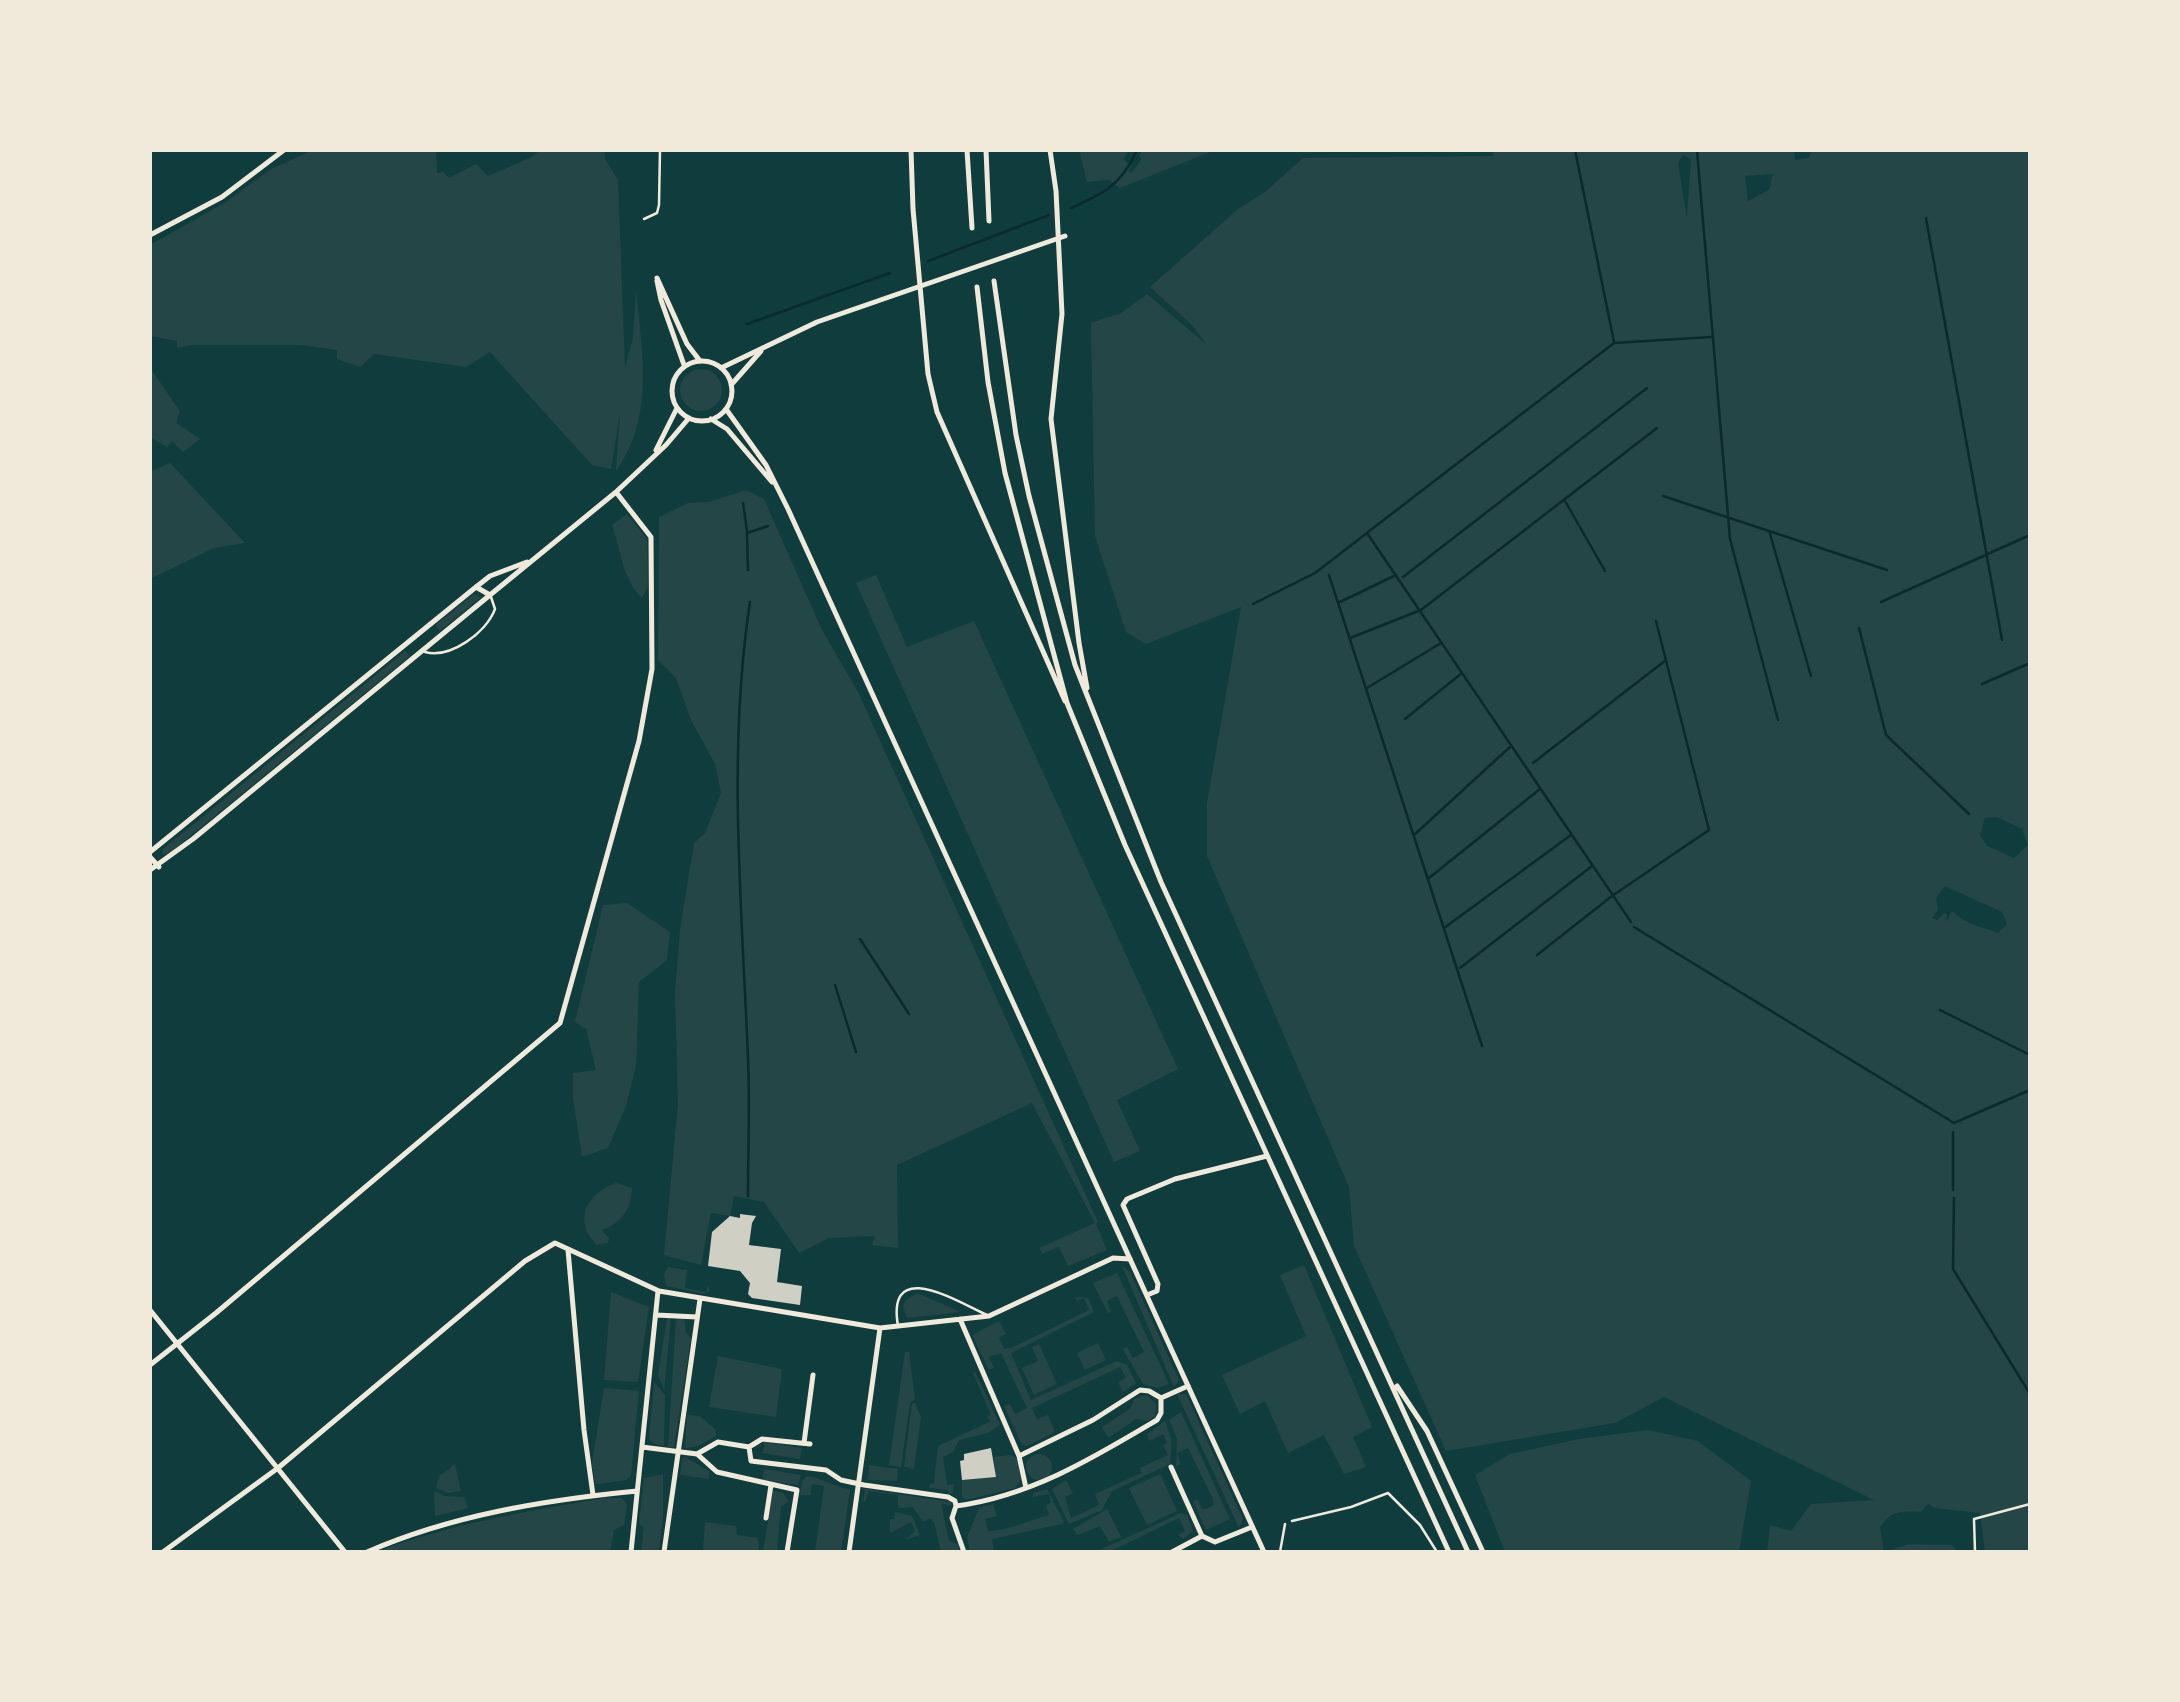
<!DOCTYPE html>
<html>
<head>
<meta charset="utf-8">
<style>
  body { margin:0 }
  #map { position:relative; width:2180px; height:1702px; overflow:hidden; background:#0f3d3e; font-family:"Sofia Sans Condensed",sans-serif }
  canvas { display:block }
  .frame { position:absolute; inset:0; border:152px solid #f1e9da; pointer-events:none }
</style>
</head>
<body>
<div id="map">
<canvas width="2180" height="1702"></canvas>
<div class="frame"></div>
</div>
<script>
const g = document.querySelector('canvas').getContext('2d');
g.lineJoin = 'round';
function paint(path, color) { g.fillStyle = color; g.fill(path, 'evenodd'); }
function strokePath(path, color, width, dash) { g.strokeStyle = color; g.lineWidth = width; g.lineCap = dash ? 'butt' : 'round'; g.setLineDash(dash || []); g.stroke(path); }
const green = new Path2D(`
  M313 150H436L437 173 443 172 449 178 476 164 488 176 530 158 540 150H604L605 159 618 180 625 367 633 338 636 290C642 352 655 417 616 471L620 413 611 469 592 465 490 352 466 367 374 354 360 367 337 359V350L301 345H192L177 348V341L150 336V245L226 202 271 169Z
  M1079 150H1129L1123 159 1131 166 1128 171 1131 173 1142 159 1139 156 1142 150H1215L1120 188 1108 180 1087 182Z
  M1494 150H1794L1795 160 1809 158 1811 150H2030V1552H1985L1980 1513 1935 1508 1928 1504 1921 1512C1901 1511 1892 1510 1880 1527L1884 1552H1767L1770 1525 1791 1531 1811 1504 1874 1500 1664 1397 1615 1423 1446 1451 1354 1246 1349 1187 1207 856V803L1241 607 1146 644 1126 632 1095 536 1091 323 1121 313 1147 294 1207 345 1192 325 1150 287 1238 209 1265 192 1303 158 1493 156ZM1683 155 1691 159 1687 218 1678 163ZM1773 174 1769 190 1748 201 1745 176ZM1997 817 2022 829 2028 845 2014 858 1987 846 1980 835 1985 818ZM1945 886 2002 912 2007 924 1998 933C1982 927 1964 924 1952 911L1946 922 1947 914 1944 913 1937 920 1932 918 1938 910 1936 898Z
  M150 368 180 411 176 423 200 439 183 452 172 441 167 447 150 437Z
  M680 390a21 21 0 1 1 42 0a21 21 0 1 1-42 0Z
  M170 463 245 543 214 548 150 579V472Z
  M746 490 764 499 821 628 858 692 1098 1222 1096 1224 1107 1250 1068 1266 1059 1247 1039 1255 1042 1252 1039 1248 1095 1223 1032 1103 897 1165 898 1248 872 1245 875 1236 829 1238 799 1253 764 1202 734 1196 730 1216 711 1213 701 1265 664 1255 678 1105 675 992 680 930 694 843 705 833 721 793 715 764 691 720 676 678 658 660 659 517 688 503 709 502Z
  M627 514 647 539 648 587 642 598C622 579 621 550 612 525Z
  M876 575 907 647 974 621 1178 1069 1117 1100 1140 1151 1114 1162 856 583Z
  M474 594 481 597 440 631 435 625Z
  M405 651 410 656 171 852 163 855 162 850Z
  M627 903 670 932 667 960 639 982 636 1066 626 1106 608 1148 582 1157 573 1098V1073L596 1070 586 1029 575 1022 603 905Z
  M616 1183 632 1188C631 1210 621 1224 601 1230L609 1238 608 1243 597 1245C573 1222 585 1194 616 1183Z
  M1304 1265 1372 1427 1353 1437 1366 1467 1344 1474 1324 1435 1288 1453 1265 1401 1240 1414 1222 1375 1306 1336 1280 1275Z
  M1122 1266 1130 1272 1179 1380 1174 1387Z
  M668 1267 687 1270 685 1288 706 1292 708 1285 710 1291 704 1294 666 1286 664 1274Z
  M1117 1273 1169 1384 1158 1388 1143 1384 1123 1349 1127 1347 1133 1358 1144 1352 1117 1296 1107 1301 1111 1312 1108 1313 1093 1283Z
  M611 1292 649 1307 638 1382 604 1380Z
  M917 1293 961 1312 907 1318 903 1307 905 1301Z
  M1075 1297 1088 1298 1094 1312 1011 1353 1031 1400 1117 1361 1127 1365 1136 1383 1123 1392 1118 1382 1126 1378 1120 1367 1032 1408 1037 1419 1048 1415 1055 1432 1027 1446 1022 1445 1004 1406 1010 1404 1015 1414 1027 1408 1001 1353 989 1357 994 1368 989 1370 972 1335 999 1321 1006 1334 999 1338 1004 1349 1013 1347 1089 1310 1084 1298 1077 1301Z
  M667 1318H671L664 1390 658 1375Z
  M676 1318H684L686 1333 691 1338 674 1447H668Z
  M1098 1343 1106 1360 1085 1370 1077 1353Z
  M1039 1344 1057 1384 1034 1395 1022 1368 1038 1361 1032 1347Z
  M905 1352H909L915 1399 910 1403 901 1467 889 1465Z
  M718 1356 782 1369 776 1417 709 1407Z
  M975 1372 1000 1425 988 1433 959 1440 953 1452 943 1457 947 1485 954 1484 953 1492 949 1494 948 1490 929 1488 930 1484 934 1483 938 1446 991 1421 987 1417 991 1415 973 1373Z
  M654 1382 665 1395 664 1446 654 1444 649 1439Z
  M604 1388 639 1391 631 1476 626 1480 599 1484H595L592 1463Z
  M1177 1394H1186L1243 1519 1239 1528Z
  M1147 1395 1156 1404 1155 1416 1147 1421 1136 1419 1108 1438 1102 1427 1130 1409 1135 1398Z
  M915 1403 921 1417 914 1469 904 1467 912 1404Z
  M1181 1412 1230 1519 1206 1530 1193 1502 1197 1499 1203 1510 1214 1505 1212 1497 1188 1448 1177 1453 1181 1464 1176 1466 1177 1439 1169 1420Z
  M687 1415 700 1416 716 1430V1436L698 1446 685 1448Z
  M1165 1421 1172 1441 1170 1464 1112 1491 1102 1510 1069 1524 1052 1489 1066 1480 1073 1493 1065 1497 1071 1518 1099 1505 1095 1494 1141 1473 1140 1468 1168 1455 1163 1445 1167 1443 1163 1434 1149 1441 1147 1434Z
  M1648 1430 1698 1441 1751 1481 1739 1552H1505L1475 1475 1510 1454 1579 1439Z
  M763 1442 802 1448 800 1459 762 1453 765 1446Z
  M1026 1467a13 13 0 1 1 26 0a13 13 0 1 1-26 0Z
  M1011 1455 1017 1458 1021 1480 1015 1488 966 1500 962 1497V1480L995 1477 994 1457Z
  M685 1457 709 1471V1479L680 1475 682 1459Z
  M455 1464 461 1491 448 1493 436 1488 439 1476Z
  M869 1465 898 1469 897 1481 868 1480Z
  M764 1469 801 1475 798 1485 763 1480Z
  M663 1474V1516L659 1552H641L644 1528 639 1524 644 1478Z
  M1160 1474 1177 1511 1147 1525 1129 1488Z
  M807 1476C822 1478 834 1487 850 1489L841 1552H815L824 1486 812 1484 810 1495H800L802 1481Z
  M865 1489 950 1502 952 1505 941 1504 949 1541 958 1544 959 1552H941L934 1522 930 1518 923 1522 913 1507 898 1508V1495L869 1491 865 1502 863 1501Z
  M1047 1489 1064 1522 1062 1524 992 1539 994 1552H970L967 1537 979 1508 993 1504 997 1516 985 1519 988 1531C1010 1530 1026 1521 1049 1515L1046 1505 1051 1503 1049 1494 1033 1497V1493Z
  M434 1491 444 1496 464 1497 468 1508 435 1516Z
  M773 1491 783 1493 789 1501 781 1507 777 1552H763Z
  M605 1498H622L627 1504 624 1525 614 1530 610 1552H376C451 1524 527 1511 605 1498Z
  M1107 1509 1121 1537 1109 1542 1100 1526 1078 1535 1073 1529Z
  M895 1512 912 1516 920 1535 905 1540 915 1531 911 1522 890 1533V1519H894Z
  M1181 1513 1187 1515 1193 1531 1183 1539 1178 1535 1185 1531 1179 1518 1109 1552H1095Z
  M705 1522 736 1526 737 1535 758 1538 759 1552 703 1550Z
  M1909 1544 1951 1545 1959 1552H1886Z`);
const stream = new Path2D(`
  M1575 150 1614 342
  M1697 150 1730 539 1778 720
  M1071 208C1105 193 1121 185 1137 150
  M1926 218 2002 640
  M928 261 1049 215
  M747 324 890 273
  M1663 496 1887 570
  M1565 501 1605 571
  M743 503 747 531
  M1368 532 1614 343 1711 337
  M1770 534 1811 676
  M748 570 747 533 768 526
  M1329 575 1482 1046
  M1403 577 1647 388
  M1340 602 1396 575
  M1881 602 2030 535
  M1253 604 1315 573 1367 533 1631 922
  M1859 628 1886 735 1969 814
  M1350 638 1421 610 1657 428
  M1982 684 2030 663
  M1367 688 1441 643
  M1405 719 1462 673
  M1533 763 1666 660
  M1414 835 1511 746
  M1429 878 1540 789
  M1634 927 1954 1123 2030 1090
  M1444 928 1571 835
  M860 939 909 1014
  M1537 955 1612 896 1709 830 1656 621
  M1460 968 1592 866
  M835 985 856 1052
  M1940 1010 2030 1055
  M1953 1132V1190
  M748 1196C748 1150 750 1104 748 1058 742 906 727 753 750 602
  M1954 1198 1953 1269 2030 1394`);
const building = new Path2D(`
  M740 1214 756 1216 752 1223 749 1245 781 1249 777 1282 802 1286 800 1305 752 1298 748 1294 750 1283 740 1271 708 1266 712 1232 730 1216 740 1218Z
  M991 1448 996 1477 962 1480 960 1461 964 1460V1454Z`);
const path = new Path2D(`
  M644 219 657 213 659 205 660 150
  M1292 1521 1351 1507 1388 1493 1420 1525 1437 1552
  M1975 1552 1974 1519 2030 1504`);
const service = new Path2D(`
  M425 652C450 659 486 633 495 609L491 597
  M898 1326C886 1256 958 1302 987 1315
  M1280 1552 1285 1524`);
const minor = new Path2D(`
  M911 150 913 209 928 374 937 412 1065 701
  M967 150 972 228
  M986 150 989 221
  M1050 150 1056 191 1062 314 1051 419 1079 643 1087 688
  M150 235 222 197 284 150
  M657 278 687 344 700 361
  M657 281 661 300 684 365
  M994 281 1016 435 1029 496 1075 665 1161 882 1468 1552
  M977 287 988 382 1005 473 1067 703 1125 845 1449 1552
  M672 391a30 30 0 1 1 60 0a30 30 0 1 1-60 0Z
  M721 368 817 322 1065 236
  M731 385 761 351
  M711 419 727 429 772 482
  M656 450 677 408
  M476 587 490 576 527 562
  M490 595 616 492 666 445 689 418
  M150 857 159 867
  M568 1250 584 1430 593 1495
  M1147 1295 1157 1291 1158 1284 1123 1205 1127 1199 1175 1179 1267 1156
  M150 1310 345 1552
  M656 1315 697 1317
  M960 1319 1019 1456 1026 1488
  M150 1365 216 1313 560 1023 639 741 652 669 651 537 616 492
  M1397 1386 1427 1431 1483 1552
  M804 1443 813 1375
  M642 1447 697 1454 718 1442 749 1447 751 1461 826 1470 841 1480 864 1485 948 1497 955 1501 956 1506
  M749 1447 762 1439 810 1444
  M697 1454 717 1472 797 1490 787 1552
  M1019 1456 1093 1420 1140 1390 1149 1391 1161 1398 1188 1386
  M1171 1467 1202 1536
  M766 1518 771 1485
  M163 1552 278 1468 525 1261 555 1243 659 1291 880 1328 989 1316 1113 1258 1130 1259 788 509 766 465 726 409
  M367 1552C452 1515 545 1500 637 1491
  M631 1552 658 1291
  M664 1552 700 1299
  M849 1552 880 1328
  M964 1552 952 1518 956 1506C1031 1496 1093 1458 1157 1420L1161 1413V1398
  M1172 1552 1202 1536 1215 1542 1252 1527`);
const tertiary = new Path2D(`
  M150 852 476 587 490 595 193 839 150 870
  M1130 1259 1264 1552`);
paint(green, '#244646');
strokePath(stream, '#0a2a2b', 2.5);
paint(building, '#cfcfc3');
strokePath(path, '#f1e9da', 2.5);
strokePath(service, '#f1e9da', 2.5);
strokePath(minor, '#f1e9da', 5);
strokePath(tertiary, '#f1e9da', 5);
</script>
</body>
</html>
